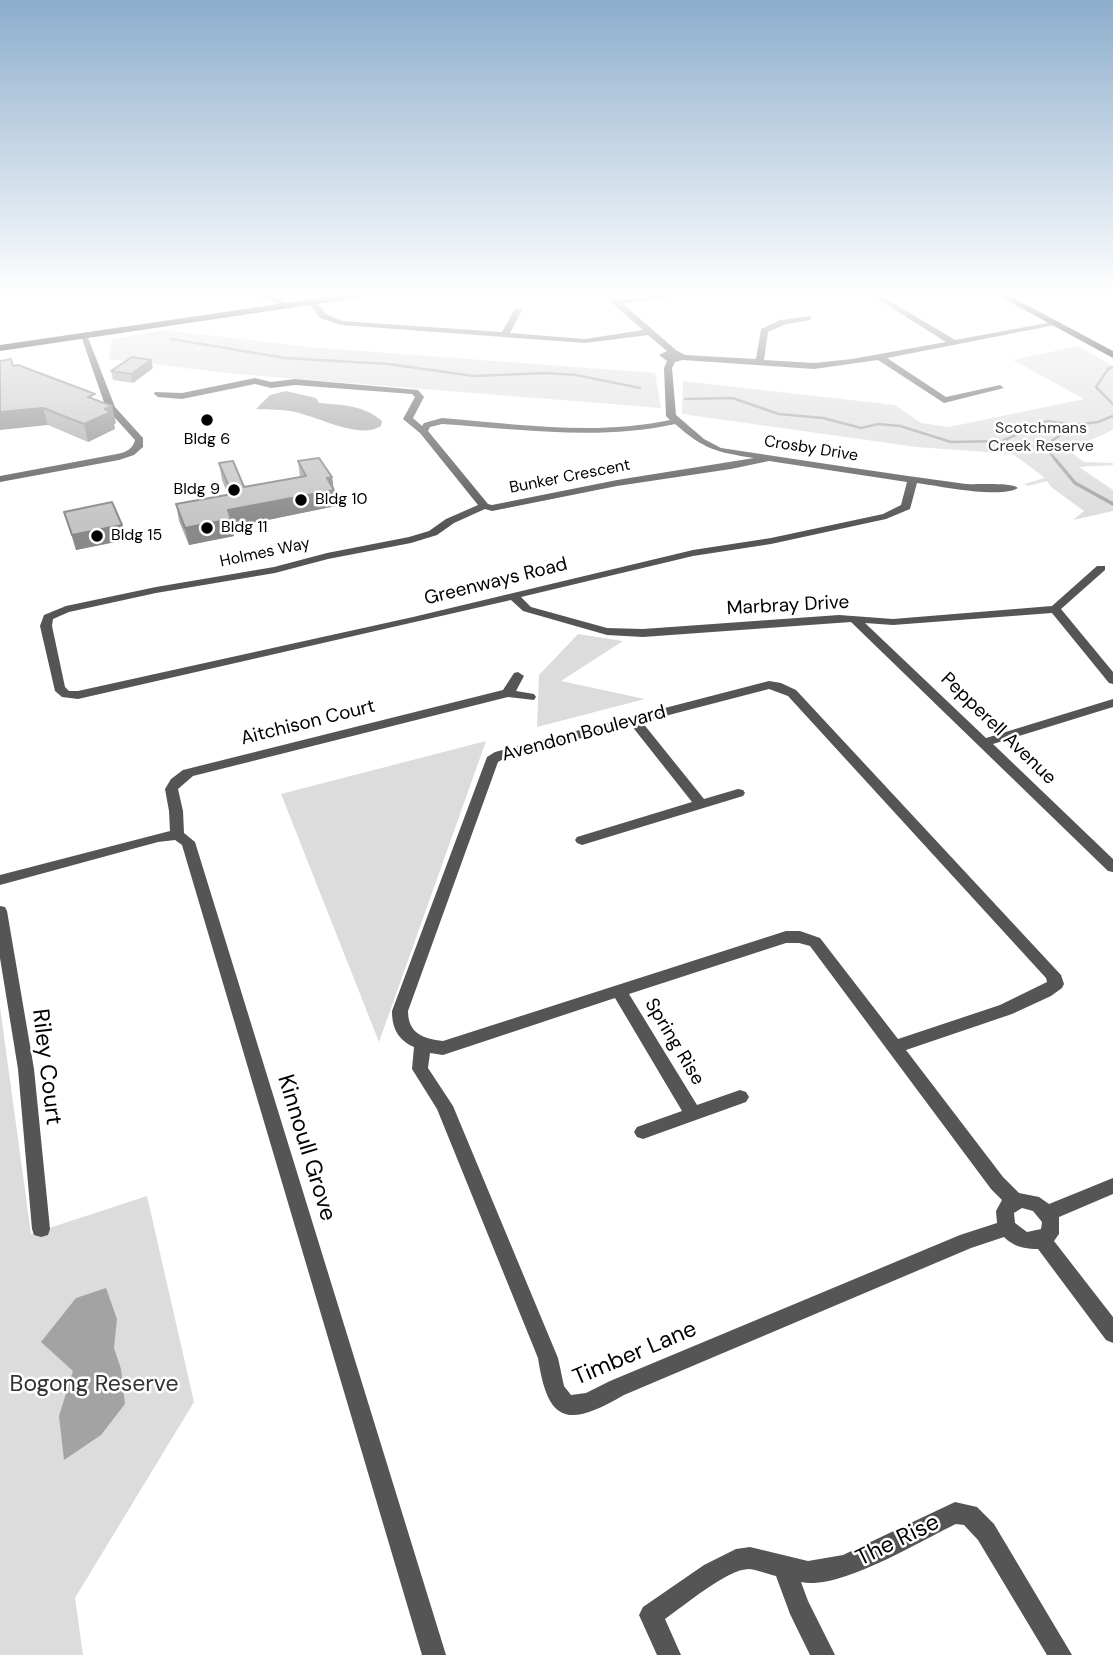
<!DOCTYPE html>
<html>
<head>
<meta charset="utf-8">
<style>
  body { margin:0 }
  canvas { display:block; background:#fff }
</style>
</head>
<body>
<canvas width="1113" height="1655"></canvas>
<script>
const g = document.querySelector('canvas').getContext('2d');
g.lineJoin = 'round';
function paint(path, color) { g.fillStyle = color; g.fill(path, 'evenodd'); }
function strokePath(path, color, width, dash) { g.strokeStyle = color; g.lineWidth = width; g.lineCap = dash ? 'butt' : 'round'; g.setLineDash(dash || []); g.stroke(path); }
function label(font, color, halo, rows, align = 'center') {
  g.font = font + ' "DM Sans",sans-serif'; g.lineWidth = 5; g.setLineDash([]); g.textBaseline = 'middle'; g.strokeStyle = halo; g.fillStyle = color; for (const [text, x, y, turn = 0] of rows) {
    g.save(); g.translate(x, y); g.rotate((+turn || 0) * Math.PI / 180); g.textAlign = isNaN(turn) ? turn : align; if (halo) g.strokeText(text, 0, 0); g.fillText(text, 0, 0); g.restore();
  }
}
const green = new Path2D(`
  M163 330 309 347 655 373 661 408 237 374 108 359 112 339Z
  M1078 346 1113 366V430L1068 450 1084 462 1113 463V465L1079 467 1113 490V511L1073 520 1084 511 1051 487 1047 481 1028 486 1024 484 1045 478 1013 454 917 447 682 414 683 381 895 405 921 423 949 427 1084 399 1013 360Z
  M578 634 623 641 561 681 645 699 537 727 539 675Z
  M486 741 379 1042 281 794Z
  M0 1007 31 1234 147 1196 194 1402 75 1598 83 1655H0Z`);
const water = new Path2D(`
  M286 391 316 398 319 403C342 405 364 405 382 421L381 426C360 440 319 417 295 412 283 409 269 410 256 409L270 395Z
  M106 1288 117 1319 114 1348 121 1369 125 1404 101 1435 64 1460 59 1416 73 1371 41 1342 76 1298Z`);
const streamFar1 = new Path2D(`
  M171 339 285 358 388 364 474 376 546 373 576 375 640 388
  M1113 367 1108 369 1096 387 1113 404
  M685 399 732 398 779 414 823 418 861 428 878 424 900 426 951 442 1002 441 1047 421 1068 424
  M1056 460 1044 446 1065 432 1064 426 1098 422 1113 416`);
const stream = new Path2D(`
  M1055 459 1075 483 1113 504`);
const street = new Path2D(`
  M254 295 278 297 287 305 280 307 272 301Z
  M603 295H611L618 300 674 295 670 297 623 304 676 350 685 355 756 359 761 329 781 320 811 316V320L786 324 768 332 764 360 814 363 852 359 946 342 871 295H880L955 340 1058 321 1059 323 1055 325 887 358 946 397 1000 385 1004 388 944 403 878 360 814 369 683 360 675 362 672 368 676 415 704 439 721 448C803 460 884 473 966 484 978 485 1010 482 1018 488 1001 499 939 486 917 483L910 509 886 519 771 544 693 556 521 597 531 607 607 628 643 629 839 615 893 619 1052 606 1097 566H1105V570L1061 609 1113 672V684L1109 683 1052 613 893 625 865 623 986 738 1113 699V707L993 744 1113 859V872L1108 871 851 622 643 637 607 635 523 611 511 600 78 699 62 697 55 691 40 626 44 615 66 606 156 587 274 567 327 553 409 537 429 531 446 519 478 505 420 433 403 419 415 397 412 394 295 385 271 388 255 384 182 399 158 397 154 394 155 392 182 393 255 378 271 382 295 379 418 390 424 397 413 418 422 426 424 423 442 418C517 424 595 436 670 420L666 416 664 368 667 361 659 355 667 351 648 335 585 343 341 325 320 318 307 301 314 299 326 314 342 321 502 332 514 310 518 308 522 310 510 333 585 339 643 330ZM442 424C520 429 598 441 675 424 705 450 716 452 754 458L617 480 492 505 488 504 428 431 430 427ZM769 461 907 482 901 505 883 514 771 538 693 550 413 617 78 691H69L65 687 52 626 53 619 69 612 156 593 275 573 328 559 411 543 437 535 454 523 485 509 492 511 617 486 731 469Z
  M80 333 87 335 115 407 143 438V447L134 455 119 460 0 482V476L117 454C126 452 132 450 135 440L106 408Z
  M518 672 524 676 516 691 534 694 536 697 534 700 508 697 193 776 178 789 183 811 184 833 195 842 446 1655H422L182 845 175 840 158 842 0 885V875L170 831 169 811 165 789 171 779 183 770 503 690 514 673Z
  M769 681 781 683 796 690 1061 975 1064 984 1062 988 1051 996 1012 1014 906 1050 1003 1177 1019 1193 1039 1197 1049 1204 1113 1178V1194L1059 1217V1234L1054 1241 1113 1317V1343L1106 1340 1038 1249C1025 1249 1014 1247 1004 1237L971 1248 624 1395C569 1427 548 1425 538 1358L437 1109 412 1069 414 1047C398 1040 392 1028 392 1011L487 757 495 752ZM769 689 788 696 1046 978 1047 982 1000 1005 898 1039 820 938 800 931H786L443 1041C423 1039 408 1033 408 1011L498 762 505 758 631 725 692 802 577 837 575 840 577 843 582 845 743 796 745 793 743 790 738 789 704 799 642 722ZM786 943H799L810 946 991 1189 1002 1200 996 1211 997 1223 960 1235 610 1381 586 1393 571 1395 564 1386 558 1358 453 1106 428 1068 430 1053 443 1055 615 998 682 1111 637 1127 634 1132 637 1137 643 1139 746 1102 749 1097 746 1092 740 1090 697 1105 629 994ZM1022 1208 1033 1211 1042 1222 1041 1229 1027 1232 1015 1223 1014 1213Z
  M0 906 5 907 7 911 34 1069 50 1229 48 1235 41 1237 34 1235 32 1229 18 1069 0 958Z
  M955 1502 977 1507 994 1524 1072 1655H1047L978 1540 964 1525 956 1524C920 1541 839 1591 801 1582L808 1601 835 1655H810L790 1614 776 1576C768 1574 758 1570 749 1569 727 1569 684 1606 665 1619L681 1655H657L639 1615 643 1607 704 1565 736 1549 750 1547 808 1561 843 1555Z`);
const primary = new Path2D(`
  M340 295H362L357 298 0 351V345Z
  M997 295H1008L1113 351V358Z`);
const wall = new Path2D(`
  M13 366 96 400 116 423 114 424 115 429 88 442 48 425Z
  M153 368 133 383 113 380 111 371Z
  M298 461 332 477 336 506 233 527 234 536 189 545 179 521 176 504 228 495 222 480 219 463 244 487 300 477Z
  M64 512 125 540 76 550Z`);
const shadedWall = new Path2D(`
  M151 360 153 368 133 383 131 374Z
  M112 406 116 423 114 424 115 429 88 442 84 424 105 409Z
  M43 408 48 425 0 430V412Z
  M332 477 336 506 233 527 234 536 189 545 185 528 228 510Z
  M122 525 125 540 76 550 72 535Z`);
const building = new Path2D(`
  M132 357 151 360 131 374 111 371Z
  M11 359 13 366 18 365 95 394 88 397 112 406 105 409 111 412 84 424 43 408 0 412V361Z
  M319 458 332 477 327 478 334 490 228 510 231 519 185 528 176 504 232 494 219 463 233 461 244 487 306 476 298 461Z
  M112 502 122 525 72 535 64 512Z`);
const markers = [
  [207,420,7,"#000"],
  [234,490,7,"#000"],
  [301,500,7,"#000"],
  [207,528,7,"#000"],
  [97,536,7,"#000"]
];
const farParknames = [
  ["Scotchmans",1041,429],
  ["Creek Reserve",1041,447]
];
const farPoinames = [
  ["Bldg 6",207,440,"center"],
  ["Bldg 9",220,490,"right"],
  ["Bldg 10",315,500],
  ["Bldg 11",221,528],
  ["Bldg 15",111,536]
];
const farStreetnames = [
  ["Crosby Drive",811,449,9],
  ["Bunker Crescent",570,477,-11],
  ["Holmes Way",265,553,-12]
];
const streetNames = [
  ["Greenways Road",496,582,-14],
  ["Marbray Drive",788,606,-3],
  ["Aitchison Court",308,723,-14],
  ["Pepperell Avenue",998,729,44],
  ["Avendon Boulevard",584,734,-15],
  ["Spring Rise",674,1042,59]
];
const nearStreetnames = [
  ["Riley Court",46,1067,83],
  ["Kinnoull Grove",306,1148,73],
  ["Timber Lane",635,1354,-23],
  ["The Rise",898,1541,-26]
];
const nearParknames = [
  ["Bogong Reserve",94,1385]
];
paint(green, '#dcdcdc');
paint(water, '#a3a3a3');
strokePath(streamFar1, '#a3a3a3', 2.5);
strokePath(stream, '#a3a3a3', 3.5);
paint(street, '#555');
paint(primary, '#000');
paint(wall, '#a9a9a9');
paint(shadedWall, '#898989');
paint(building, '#c4c4c4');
strokePath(building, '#898989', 2);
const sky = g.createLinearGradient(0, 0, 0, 526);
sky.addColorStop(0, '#8cadcc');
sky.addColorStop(0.56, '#fff');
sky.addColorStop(1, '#ffffff00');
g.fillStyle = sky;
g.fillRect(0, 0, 1113, 526);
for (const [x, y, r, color] of markers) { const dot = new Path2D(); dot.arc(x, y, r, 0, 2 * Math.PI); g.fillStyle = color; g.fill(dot); strokePath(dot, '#fff', 2.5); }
label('16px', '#333', '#fff', farParknames);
label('16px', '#000', '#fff', farPoinames, 'left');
label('16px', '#000', '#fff', farStreetnames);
label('19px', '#000', '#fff', streetNames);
label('23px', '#000', '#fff', nearStreetnames);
label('23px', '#333', '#fff', nearParknames);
</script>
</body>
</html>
